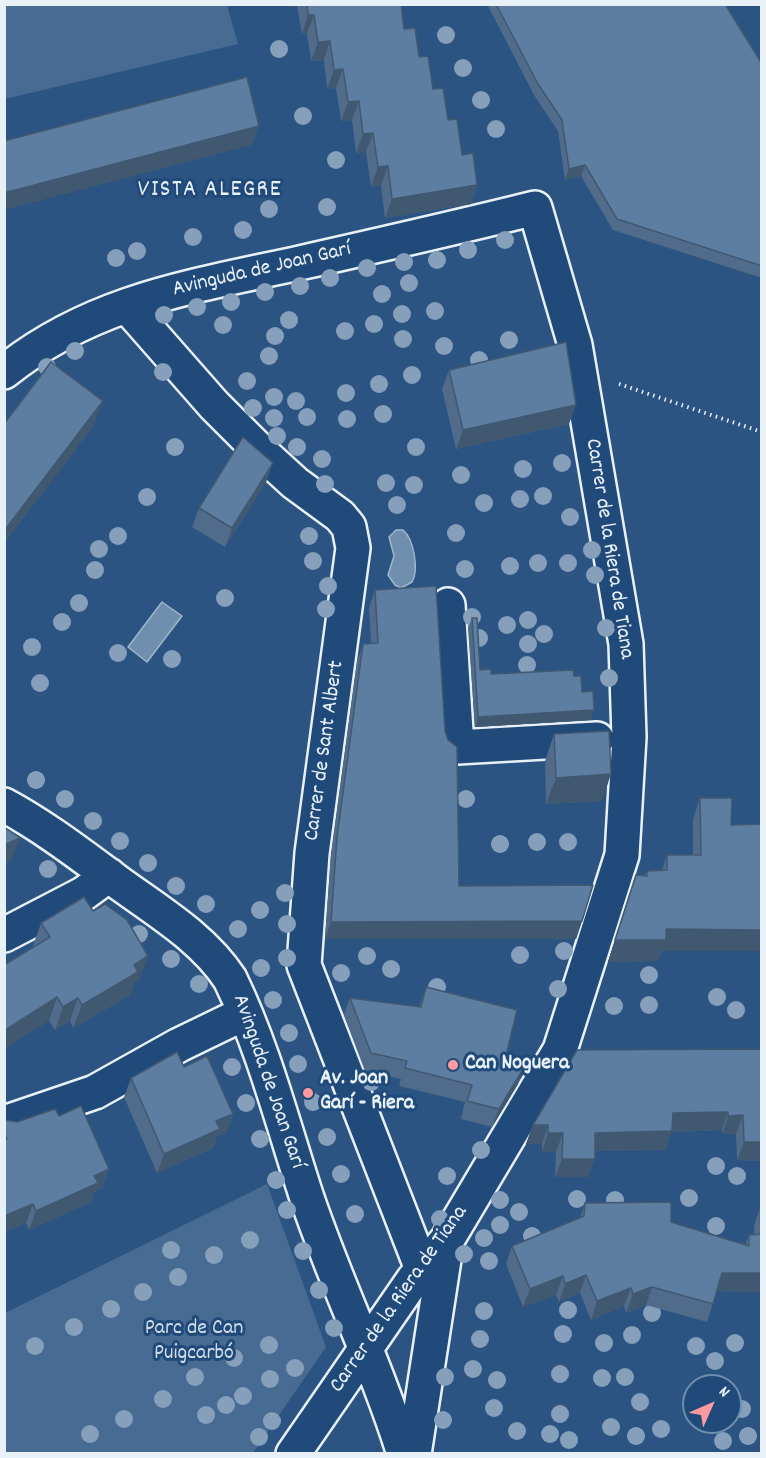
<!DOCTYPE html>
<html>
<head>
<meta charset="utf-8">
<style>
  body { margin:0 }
  #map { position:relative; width:766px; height:1458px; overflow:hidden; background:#2b5482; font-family:Dekko,sans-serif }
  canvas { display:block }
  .frame { position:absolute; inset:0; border:6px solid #e8f1f8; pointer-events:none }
  .north { position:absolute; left:682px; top:1374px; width:60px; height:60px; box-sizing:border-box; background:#1f4a7a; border:2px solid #6f8dac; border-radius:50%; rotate:45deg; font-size:16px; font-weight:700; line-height:24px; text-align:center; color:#e8f1f8 }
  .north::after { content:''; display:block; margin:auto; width:21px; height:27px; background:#ff9aa2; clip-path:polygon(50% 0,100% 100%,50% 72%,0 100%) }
</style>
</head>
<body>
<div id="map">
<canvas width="766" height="1458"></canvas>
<div class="frame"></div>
<div class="north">N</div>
</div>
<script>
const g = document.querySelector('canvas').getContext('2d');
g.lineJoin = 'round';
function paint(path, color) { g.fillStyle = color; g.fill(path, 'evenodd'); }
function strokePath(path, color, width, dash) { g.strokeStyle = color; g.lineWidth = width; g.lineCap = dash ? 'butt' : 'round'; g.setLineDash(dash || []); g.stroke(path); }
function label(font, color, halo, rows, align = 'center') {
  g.font = font + ' Dekko,sans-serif'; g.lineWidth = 6; g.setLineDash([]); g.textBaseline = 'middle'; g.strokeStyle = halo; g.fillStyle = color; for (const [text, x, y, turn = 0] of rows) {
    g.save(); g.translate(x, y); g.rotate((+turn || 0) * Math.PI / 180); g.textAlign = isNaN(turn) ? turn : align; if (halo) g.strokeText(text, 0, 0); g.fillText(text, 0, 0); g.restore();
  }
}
const green = new Path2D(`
  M4 5H227L238 44 5 99Z
  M267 1184 326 1347 253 1453H5V1313Z`);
const water = new Path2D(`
  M396 530H403C414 539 419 570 412 582L401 588 395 585 388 575 394 556 389 537Z
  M162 602 182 616 147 662 128 647Z`);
const path = new Path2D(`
  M619 384 762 432`);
const minor = new Path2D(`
  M127 306 214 405 260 451 295 483 340 516 349 527 353 548 312 853 304 965 422 1269
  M4 372C91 302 189 287 295 264 375 246 455 228 535 208L575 345 626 644 629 737 622 855 560 1050 447 1240 413 1280 293 1454
  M448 605 457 747 597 739
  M4 805C45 827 82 856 119 883 159 912 203 938 230 979 264 1049 283 1125 307 1198 336 1284 377 1367 404 1454
  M4 935 83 894 109 875
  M4 1123 95 1092 179 1045 245 1013
  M414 1454 447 1240`);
const trees = [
  [446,35],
  [279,49],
  [463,68],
  [481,100],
  [303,116],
  [496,129],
  [336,160],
  [327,207],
  [269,209],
  [243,230],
  [193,237],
  [505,240],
  [468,250],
  [137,251],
  [116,258],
  [437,260],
  [404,262],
  [367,268],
  [330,278],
  [409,283],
  [300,286],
  [265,292],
  [382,294],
  [231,302],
  [197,307],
  [435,311],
  [402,314],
  [164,315],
  [289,320],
  [374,324],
  [223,325],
  [345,331],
  [275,336],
  [403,339],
  [509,340],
  [444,346],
  [75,351],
  [269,356],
  [479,360],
  [47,367],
  [163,372],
  [412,375],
  [247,381],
  [379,384],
  [346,393],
  [274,397],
  [296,401],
  [253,408],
  [383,414],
  [307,417],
  [274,418],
  [347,419],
  [277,436],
  [175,447],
  [297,447],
  [416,447],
  [322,459],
  [562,463],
  [523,469],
  [461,475],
  [386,483],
  [325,484],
  [414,485],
  [543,496],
  [147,497],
  [520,499],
  [484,503],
  [397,505],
  [570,517],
  [456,533],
  [118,536],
  [309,536],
  [99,549],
  [592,550],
  [313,561],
  [538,563],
  [568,563],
  [510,566],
  [465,569],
  [95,570],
  [595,575],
  [328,586],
  [225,598],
  [79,603],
  [326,609],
  [472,617],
  [528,620],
  [62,622],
  [507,625],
  [606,628],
  [544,634],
  [479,638],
  [528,644],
  [32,647],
  [118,653],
  [172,659],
  [527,665],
  [609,678],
  [40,683],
  [36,780],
  [65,799],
  [466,799],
  [93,821],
  [120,841],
  [537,842],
  [568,842],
  [500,844],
  [148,863],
  [48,869],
  [176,886],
  [285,893],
  [206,904],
  [260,910],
  [287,924],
  [238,929],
  [139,934],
  [564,951],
  [520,955],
  [367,956],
  [287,958],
  [171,959],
  [261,968],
  [391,969],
  [341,973],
  [649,975],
  [199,984],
  [437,987],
  [558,989],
  [717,997],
  [273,1000],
  [649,1005],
  [614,1006],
  [736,1010],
  [289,1033],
  [298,1064],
  [232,1067],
  [371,1082],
  [313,1102],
  [246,1103],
  [327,1137],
  [260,1139],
  [481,1150],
  [716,1166],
  [341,1174],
  [447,1176],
  [737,1176],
  [276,1180],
  [689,1198],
  [577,1199],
  [500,1200],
  [615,1200],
  [287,1210],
  [519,1212],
  [355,1214],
  [440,1219],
  [500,1225],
  [716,1226],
  [532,1236],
  [484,1238],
  [250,1240],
  [171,1250],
  [303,1251],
  [464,1254],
  [214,1255],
  [489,1261],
  [178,1277],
  [319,1290],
  [143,1292],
  [111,1309],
  [568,1310],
  [484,1311],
  [652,1313],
  [74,1327],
  [334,1328],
  [563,1334],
  [632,1335],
  [480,1339],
  [604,1343],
  [735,1343],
  [269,1345],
  [35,1346],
  [696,1346],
  [234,1358],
  [715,1361],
  [295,1368],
  [473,1369],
  [560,1374],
  [195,1377],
  [445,1377],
  [625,1377],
  [602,1378],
  [270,1379],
  [497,1380],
  [243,1396],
  [163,1399],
  [640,1402],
  [226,1405],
  [494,1408],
  [742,1409],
  [560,1414],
  [206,1415],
  [124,1419],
  [443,1420],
  [272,1421],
  [611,1427],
  [661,1429],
  [517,1431],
  [90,1434],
  [550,1434],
  [636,1436],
  [748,1436],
  [259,1437],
  [569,1440],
  [723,1441]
];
const wall = new Path2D(`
  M289 4H401L404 29 419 57 462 155 477 185 471 204 385 218 381 185 371 186 366 152 356 153 352 120 341 121 336 88 327 89 324 60 311 61 307 34H302L297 6 289 7Z
  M487 4H725L762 64V278L613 230 581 176 565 180 558 131 534 95Z
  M449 370 569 424 456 449 442 389Z
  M273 463 266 482 225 547 192 527 199 508Z
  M375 590 445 731 459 886 582 921 576 939H325L331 855 357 662 363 644H371L369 608Z
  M472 618 480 670 491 674 574 676 582 692 591 720 475 727 468 628Z
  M554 734 602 801 546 804 545 761Z
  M700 798H732L662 951 658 961 608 962 636 875H645L647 871 662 870 667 855H693V819Z
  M93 911 140 979 134 983 130 995 73 1028 70 1021 55 1030 49 1021 33 946 41 923Z
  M426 987 505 1060 518 1084 492 1127 461 1119 465 1102 399 1086 401 1079 365 1071 344 1015 350 998 419 1007Z
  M762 1049V1161L737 1160 736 1134H722V1130L671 1132 665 1150 595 1151 588 1177H555L556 1152H542V1144H526L533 1125Z
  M184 1067 233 1114 226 1133 217 1136 213 1148 157 1173 124 1097 131 1078Z
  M59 1116 109 1169 102 1188 94 1192 91 1202 29 1230 26 1223 4 1232V1120L17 1122Z
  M585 1203 671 1222 745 1245 749 1235H754V1226L760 1207H762V1292L717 1291 707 1322 646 1305 626 1313 624 1306 591 1320 580 1293 559 1302 556 1295 523 1307 506 1264 512 1246 580 1218Z`);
const shadedWall = new Path2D(`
  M290 4H298L297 6 289 7Z
  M308 15H314L307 34H302Z
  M330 41 324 60 311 61 318 42Z
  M343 69 336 88 327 89 334 70Z
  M359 101 352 120 341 121 348 102Z
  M259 126 252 145 4 210V193Z
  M373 133 366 152 356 153 363 134Z
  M585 165 581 176 565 180 569 169Z
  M388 166 381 185 371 186 378 167Z
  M477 185 471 204 385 218 392 199Z
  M103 401 93 427 4 544V531Z
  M576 405 569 424 456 449 463 430Z
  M273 463 266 482 225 547 232 528Z
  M594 710 591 720 475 727 478 717Z
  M611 774 602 801 546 804 556 778Z
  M20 838 11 861 4 864V845Z
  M582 921 576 939H325L331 922Z
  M666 929 762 930V951H662L658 961 608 962 615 940Z
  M148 956 140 979 134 983 130 995 73 1028 82 1005 134 965Z
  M57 997 49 1021 4 1049V1031Z
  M78 998 70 1021 55 1030 63 1007Z
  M525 1066 518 1084 492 1127 499 1109Z
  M728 1112 722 1130 671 1132 665 1150 588 1151 595 1133 673 1113Z
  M233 1114 226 1133 217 1136 213 1148 157 1173 164 1154 216 1121Z
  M743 1115 736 1134H722L728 1116Z
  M533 1125H548L542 1144H526Z
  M548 1133H563L556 1152H542Z
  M744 1142H762V1161L737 1160Z
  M562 1159H595L588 1177H555Z
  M109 1169 102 1188 94 1192 91 1202 29 1230 36 1211 94 1176Z
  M33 1204 26 1223 4 1232V1216Z
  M722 1273H762V1292L715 1291Z
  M586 1275 580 1293 559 1302 565 1284Z
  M563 1276 556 1295 523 1307 530 1289Z
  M652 1287 646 1305 626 1313 633 1294Z
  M631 1288 624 1306 591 1320 597 1301Z`);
const building = new Path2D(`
  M307 4H401L404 29 415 28 419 57 428 56 433 89 443 88 448 120 457 119 462 155 473 153 477 185 392 199 388 166 378 167 373 133 363 134 359 101 348 102 343 69 334 70 330 41 318 42 314 15H308Z
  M496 4H725L762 64V266L617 219 585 165 569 169 562 120 538 84Z
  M247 77 259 126 4 193V141Z
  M566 342 576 405 463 430 449 370Z
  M51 362 103 401 4 531V424Z
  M243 437 273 463 232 528 199 508Z
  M436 586 445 731 448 740 457 747 459 886 593 885 582 921 331 922 337 837 363 644 378 643 375 590Z
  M472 618H477L480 670 491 669V674L573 670 574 676H581L582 692 593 691 594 710 478 717Z
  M609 731 611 774 556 778 554 734Z
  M700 798H732L731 825 762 824V930L666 929V940H615L636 875 647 876V871L667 870V855H701Z
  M4 827 20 838 4 845Z
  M84 897 93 911 105 904 127 920 148 956 134 965 138 972 82 1005 78 998 63 1007 57 997 4 1031V965L50 937 41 923Z
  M426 987 517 1010 505 1060 525 1066 499 1109 467 1101 472 1085 405 1068 407 1061 371 1053 350 998 421 1007Z
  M762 1049V1142H744L743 1115 728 1116V1112L673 1113 672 1131 595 1133V1159H562L563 1133H548V1125H533L577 1050Z
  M177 1052 184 1067 207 1056 233 1114 216 1121 220 1129 164 1154 131 1078Z
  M81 1106 109 1169 94 1176 98 1183 36 1211 33 1204 4 1216V1140L7 1139 4 1132V1120L17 1122 55 1109 59 1116Z
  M671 1202V1222L749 1246V1235L761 1234 760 1207H762V1273H722L713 1304 652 1287 633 1294 631 1288 597 1301 586 1275 565 1284 563 1276 530 1289 512 1246 584 1216 585 1203Z`);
const markers = [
  [453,1065,6,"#ff9aa2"],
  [308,1093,6,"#ff9aa2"]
];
const streetNames = [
  ["Avinguda de Joan Garí",262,271,-13],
  ["Carrer de la Riera de Tiana",608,549,81],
  ["Carrer de Sant Albert",326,751,-82],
  ["Avinguda de Joan Garí",267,1082,71],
  ["Carrer de la Riera de Tiana",400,1300,-55]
];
const poiNames = [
  ["Can Noguera",465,1065],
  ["Av. Joan",320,1080],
  ["Garí - Riera",320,1105]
];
const parkNames = [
  ["Parc de Can",194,1330],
  ["Puigcarbó",194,1355]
];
const neighbourhoodNames = [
  ["VISTA ALEGRE",210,192]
];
paint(green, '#476b93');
paint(water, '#708ead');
strokePath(water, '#a0b6cb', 1.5);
strokePath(minor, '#e8f1f8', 38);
strokePath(path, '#e8f1f8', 4, [1.5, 4.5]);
strokePath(minor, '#1f4a7a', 33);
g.fillStyle = '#869fbb';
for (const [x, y] of trees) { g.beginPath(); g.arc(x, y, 9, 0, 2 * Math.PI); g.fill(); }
paint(wall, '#506c8a');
paint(shadedWall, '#415871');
paint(building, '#5d7da1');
strokePath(building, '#415871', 1.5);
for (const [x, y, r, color] of markers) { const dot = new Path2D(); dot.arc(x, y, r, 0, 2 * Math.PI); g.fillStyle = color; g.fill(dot); strokePath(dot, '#1f4a7a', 2); }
label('22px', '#e8f1f8', '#1f4a7a', streetNames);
label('bold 22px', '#e8f1f8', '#1f4a7a', poiNames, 'left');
label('22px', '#d0dde9', '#1f4a7a', parkNames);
g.letterSpacing = '1.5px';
label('24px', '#e8f1f8', '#1f4a7a', neighbourhoodNames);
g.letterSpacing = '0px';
</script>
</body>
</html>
